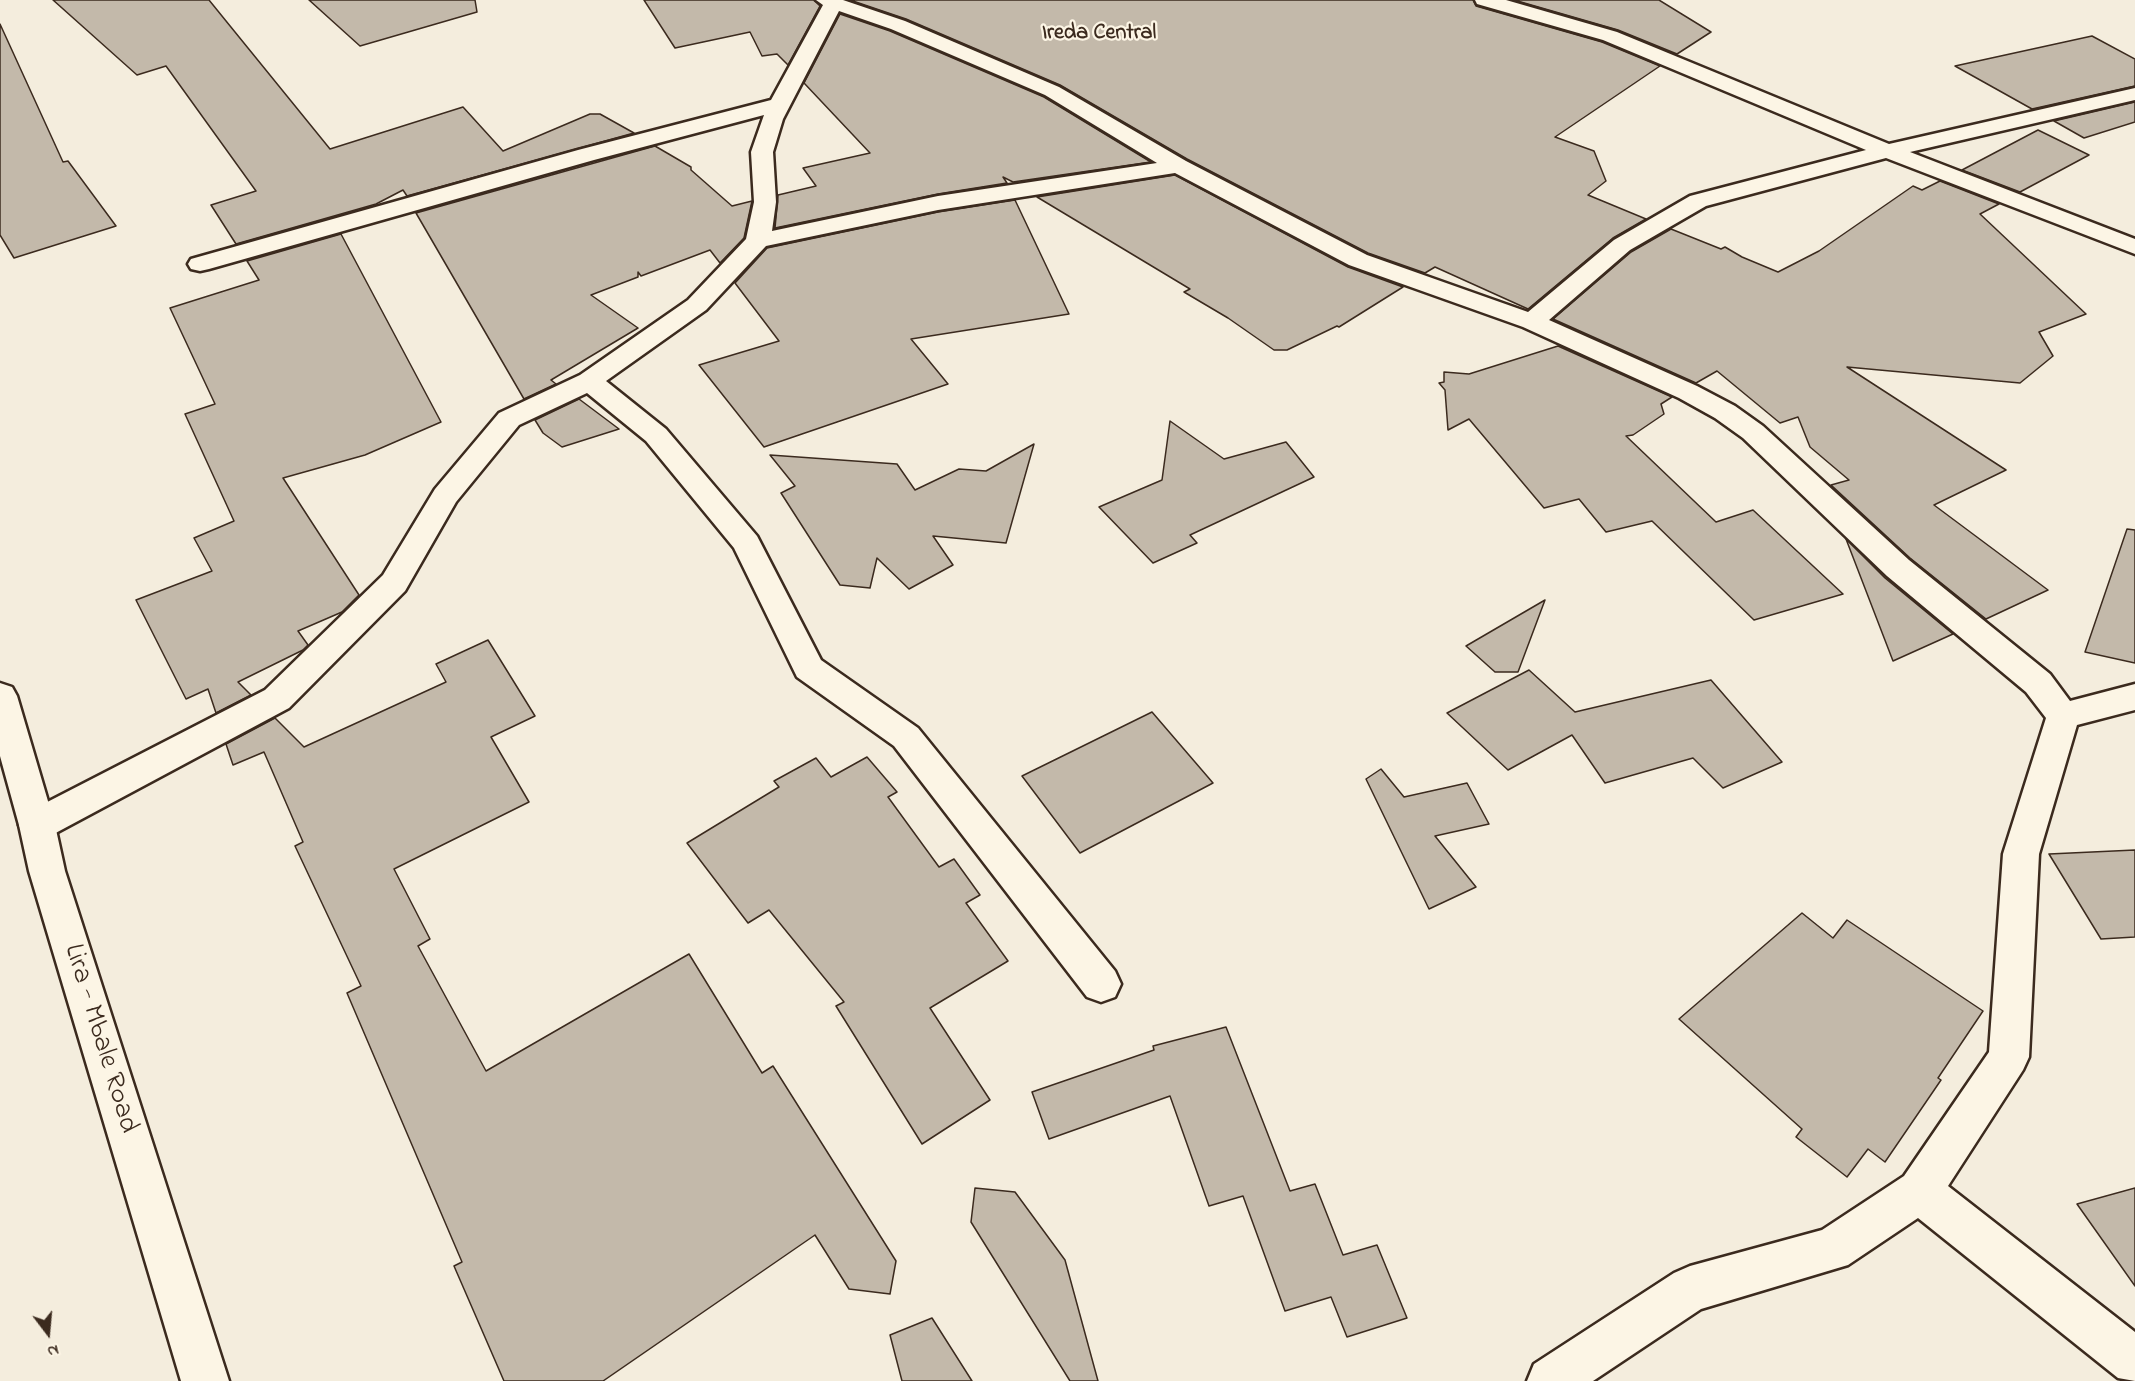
<!DOCTYPE html>
<html>
<head>
<meta charset="utf-8">
<style>
  body { margin:0 }
  #map { position:relative; width:2135px; height:1381px; overflow:hidden; background:#f4eddd; font-family:"Indie Flower",sans-serif }
  canvas { display:block }
  .north { position:absolute; left:18px; top:1303px; width:60px; height:60px; -webkit-text-stroke:4px #fcf5e5; paint-order:stroke; rotate:164deg; font-size:16px; font-weight:700; line-height:24px; text-align:center; color:#3b2a1e }
  .north::after { content:''; display:block; margin:auto; width:21px; height:27px; background:#3b2a1e; clip-path:polygon(50% 0,100% 100%,50% 72%,0 100%) }
</style>
</head>
<body>
<div id="map">
<canvas width="2135" height="1381"></canvas>
<div class="north">N</div>
</div>
<script>
const g = document.querySelector('canvas').getContext('2d');
g.lineJoin = 'round';
function paint(path, color) { g.fillStyle = color; g.fill(path, 'evenodd'); }
function strokePath(path, color, width, dash) { g.strokeStyle = color; g.lineWidth = width; g.lineCap = dash ? 'butt' : 'round'; g.setLineDash(dash || []); g.stroke(path); }
function label(font, color, halo, rows, align = 'center') {
  g.font = font + ' "Indie Flower",sans-serif'; g.lineWidth = 4.5; g.setLineDash([]); g.textBaseline = 'middle'; g.strokeStyle = halo; g.fillStyle = color; for (const [text, x, y, turn = 0] of rows) {
    g.save(); g.translate(x, y); g.rotate((+turn || 0) * Math.PI / 180); g.textAlign = isNaN(turn) ? turn : align; if (halo) g.strokeText(text, 0, 0); g.fillText(text, 0, 0); g.restore();
  }
}
const building = new Path2D(`
  M53 0H209L330 149 463 107 503 151 590 114H600L634 133 407 196 403 190 376 204 236 244 211 205 256 191 166 66 137 75Z
  M309 0H475L477 12 360 46Z
  M644 0H814L820 6 788 65 777 54 762 56 750 32 675 48Z
  M850 0H1473L1476 6 1602 42 1660 66 1555 137 1594 151 1606 181 1588 195 1646 219 1613 238 1528 309 1435 267 1425 273 1368 253 1187 159 1060 85 906 19Z
  M1514 0H1659L1711 32 1677 54 1618 30Z
  M840 14 890 31 1044 97 1151 162 1013 182 1003 177 1007 183 938 194 775 228 778 195 816 186 803 168 870 153 804 83Z
  M0 24 63 162 68 161 116 226 14 258 0 235Z
  M2092 36 2135 59V86L2032 109 1955 66Z
  M2135 102V122L2084 138 2054 121Z
  M2038 130 2089 155 2020 192 1962 170Z
  M655 146 691 167V170L732 206 752 201 744 238 720 263 710 250 641 276 638 272V277L591 295 638 328 551 380 556 384 524 399 416 213Z
  M1175 175 1348 267 1403 287 1339 327 1337 326 1287 350H1274L1228 318 1184 292 1190 289 1037 197Z
  M1940 181 1999 204 1980 214 2086 314 2039 332 2053 356 2020 383 1847 367 2006 470 1934 505 2048 590 1986 619 1910 558 1831 485 1849 480 1810 447 1798 417 1780 423 1717 371 1696 383 1553 319 1631 252 1671 229 1721 249 1725 247 1742 257 1778 272 1819 251 1913 186 1922 190Z
  M1015 200 1069 314 911 339 948 384 764 447 699 365 779 341 735 283 767 248 938 212Z
  M341 234 441 422 365 455 283 478 359 595 342 612 298 631 308 645 303 650 238 682 251 695 216 713 208 689 186 699 136 600 212 571 194 538 234 521 185 414 215 404 170 308 259 280 247 261Z
  M1558 346 1672 397 1661 404 1664 414 1633 435 1626 436 1716 522 1753 510 1843 594 1754 620 1652 521 1606 532 1579 499 1544 508 1469 419 1448 430 1445 390 1439 383 1444 382V372L1469 374Z
  M579 399 619 429 562 447 543 433 535 420Z
  M1170 421 1224 459 1286 442 1314 477 1190 535 1197 543 1153 563 1099 507 1162 480Z
  M1034 444 1006 543 933 536 953 565 909 589 877 558 870 588 840 585 781 493 795 486 770 455 897 464 915 490 959 469 986 471Z
  M2127 529 2135 530V663L2085 652Z
  M1846 539 1885 578 1953 634 1893 661Z
  M1545 600 1518 672H1495L1466 646Z
  M488 640 535 716 491 737 529 802 394 869 430 939 418 946 486 1071 689 954 762 1073 773 1066 896 1261 890 1294 849 1289 815 1235 603 1381H504L454 1266 462 1262 347 993 361 986 295 846 303 842 264 752 233 765 226 744 275 718 304 747 446 682 436 664Z
  M1529 670 1575 712 1711 680 1782 762 1723 788 1693 758 1605 783 1572 735 1508 770 1447 713Z
  M1152 712 1213 783 1080 853 1022 776Z
  M867 757 897 792 888 797 939 867 954 859 980 895 966 903 1008 961 930 1008 990 1100 922 1144 836 1006 844 1002 769 910 748 923 687 843 779 787 774 781 816 758 831 777Z
  M1381 769 1404 797 1467 783 1489 824 1435 836 1476 887 1429 909 1366 779Z
  M2135 850V937L2101 939 2049 854Z
  M1802 913 1833 938 1847 920 1983 1011 1938 1078 1941 1080 1885 1162 1868 1149 1847 1177 1796 1137 1802 1129 1679 1019Z
  M1226 1027 1290 1191 1315 1184 1343 1255 1377 1245 1407 1318 1347 1337 1331 1297 1285 1311 1243 1196 1209 1206 1170 1096 1049 1139 1032 1092 1154 1050 1153 1046Z
  M975 1188 1015 1192 1065 1260 1098 1381H1070L971 1222Z
  M2135 1188V1286L2077 1204Z
  M932 1318 972 1381H902L890 1335Z`);
const street = new Path2D(`
  M816 0H843L905 21 1059 87 1186 161 1367 255 1528 312 1614 240 1690 196 1866 150 1603 40 1477 4 1475 0H1506L1617 32 1889 144 2135 88V100L1910 152 2135 239V254L1886 158 1706 206 1630 250 1549 320 1697 386 1735 406 1763 426 1909 560 2050 674 2070 701 2135 684V710L2077 725 2039 854 2029 1057 2023 1070 1948 1186 2135 1332V1381L2118 1378 1918 1218 1848 1265 1701 1309 1593 1381H1527L1534 1364 1674 1273 1690 1266 1822 1230 1904 1176 1989 1052 2003 854 2046 718 2026 692 1887 576 1743 438 1715 418 1679 398 1523 327 1349 265 1175 173 938 210 766 246 706 310 606 381 666 429 757 536 821 660 918 728 1115 971 1121 984 1115 997 1101 1002 1087 997 894 746 797 677 734 548 646 441 587 393 519 425 456 502 405 591 289 708 50 836 37 840 24 836 19 825 24 814 265 690 383 575 435 489 499 413 580 375 688 300 746 239 754 202 751 152 764 115 594 160 209 269 200 271 191 269 188 264 191 259 578 150 771 100 823 5ZM839 11 891 29 1045 95 1157 163 938 196 772 231 776 202 773 152 783 119Z`);
const primary = new Path2D(`
  M0 683 12 687 17 696 55 825 65 871 229 1381H181L29 871 19 825 0 756Z`);
const farQuarternames = [
  ["Ireda Central",1099,34]
];
const nearStreetnames = [
  ["Lira - Mbale Road",99,1039,73]
];
paint(building, '#c3b9aa');
strokePath(building, '#3b2a1e', 1.5);
strokePath(street, '#3b2a1e', 5);
strokePath(primary, '#3b2a1e', 5);
paint(street, '#fcf5e5');
paint(primary, '#fcf5e5');
label('bold 22px', '#3b2a1e', '#fcf5e5', farQuarternames);
label('28px', '#3b2a1e', '#fcf5e5', nearStreetnames);
</script>
</body>
</html>
